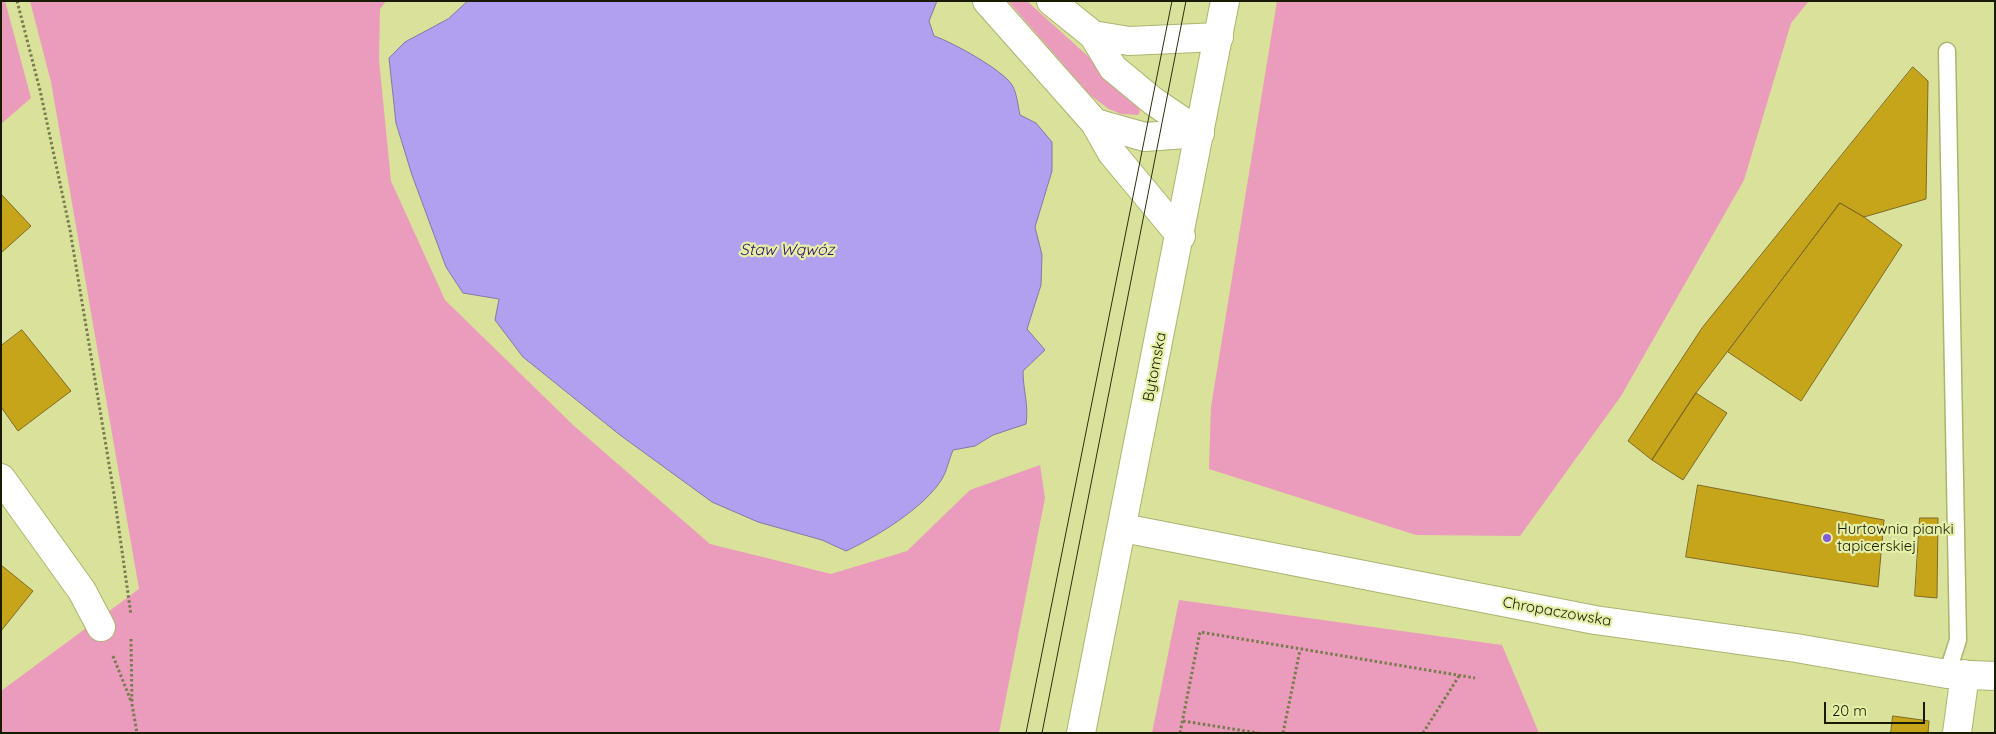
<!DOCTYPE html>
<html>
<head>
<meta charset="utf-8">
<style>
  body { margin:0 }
  #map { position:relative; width:1996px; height:734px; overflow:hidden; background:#d9e19b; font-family:Quicksand,sans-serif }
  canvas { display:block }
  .frame { position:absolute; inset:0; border:2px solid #191b01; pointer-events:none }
  .scale { position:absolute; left:1824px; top:702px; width:101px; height:22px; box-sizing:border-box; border:2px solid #191b01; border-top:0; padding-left:6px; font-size:15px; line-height:18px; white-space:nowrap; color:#191b01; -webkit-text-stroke:4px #e6efa8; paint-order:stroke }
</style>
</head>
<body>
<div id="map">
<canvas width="1996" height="734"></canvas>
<div class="frame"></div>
<div class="scale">20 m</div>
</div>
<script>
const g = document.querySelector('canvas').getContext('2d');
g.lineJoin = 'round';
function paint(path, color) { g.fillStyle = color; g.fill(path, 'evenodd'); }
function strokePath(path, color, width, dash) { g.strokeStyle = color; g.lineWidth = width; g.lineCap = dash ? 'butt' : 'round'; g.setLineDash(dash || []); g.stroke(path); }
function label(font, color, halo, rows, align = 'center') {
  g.font = font + ' Quicksand,sans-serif'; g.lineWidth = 4.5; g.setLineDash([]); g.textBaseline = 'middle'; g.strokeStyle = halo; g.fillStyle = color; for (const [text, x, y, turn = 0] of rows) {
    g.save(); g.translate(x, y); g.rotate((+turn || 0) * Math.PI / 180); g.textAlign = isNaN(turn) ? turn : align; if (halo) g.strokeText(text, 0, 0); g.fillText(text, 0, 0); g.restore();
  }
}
const green = new Path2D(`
  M1 1H5L31 98 1 124Z
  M30 1H386L380 9 379 60 391 181 445 300 573 425 710 544 831 574 907 551 970 490 1040 465 1045 498 999 733H1V691L139 589 51 82Z
  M1008 1H1027L1133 97 1140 111 1138 115 1121 114 1109 109 1090 95Z
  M1277 1H1809L1791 23 1744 180 1621 396 1520 536 1416 535 1209 469 1211 407Z
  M1179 600 1502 645 1539 733H1152Z`);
const water = new Path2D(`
  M468 1H937L929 21 934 36C952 42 1003 70 1012 85 1017 93 1018 106 1020 115L1036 123 1052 142V171L1035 227 1042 255 1041 285 1027 329 1045 350 1023 371C1023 390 1029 406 1026 424L993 435 975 446 953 450C949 459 947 471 942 479 924 508 876 537 846 551L822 540 758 522 712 502 620 435 523 357 495 320 499 299 463 293 446 267 412 175 396 123 389 58 405 42 448 19Z`);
const building = new Path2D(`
  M1913 67 1928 81 1926 199 1864 217 1840 203 1696 393 1652 460 1628 441 1702 328Z
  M1 194 31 226 1 253Z
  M1840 203 1864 217 1902 245 1801 401 1728 352Z
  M22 330 71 391 18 431 1 407V346Z
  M1696 393 1727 413 1683 480 1652 460Z
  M1698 485 1884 520 1878 587 1686 557Z
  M1920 518H1938L1937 598 1915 596Z
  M1 565 33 591 1 631Z
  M1893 716 1929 721 1928 733H1891Z`);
const path = new Path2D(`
  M17 1 40 90 70 230 114 494 131 615
  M131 639 132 704 137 733
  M113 656 131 701
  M1183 721 1258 733
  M1180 733 1200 632 1475 678
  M1283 733 1300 650
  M1423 733 1459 676`);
const service = new Path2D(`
  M1947 51 1958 640 1947 674`);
const minor = new Path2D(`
  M987 1 1095 123 1112 153 1181 236
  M1051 1 1093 35 1113 68 1153 101 1200 133
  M1093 35 1129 41 1219 37
  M1095 123 1145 137 1200 133
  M1 478 82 591 101 627
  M1123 528 1595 620 1796 648 1947 674 1995 676
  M1957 733 1965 674`);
const secondary = new Path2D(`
  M1081 733 1225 1`);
const tram = new Path2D(`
  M1026 733 1172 1
  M1042 733 1186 1`);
const markers = [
  [1827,538,5,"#815cd6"]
];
const streetNames = [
  ["Bytomska",1155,367,-79],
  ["Chropaczowska",1557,612,10]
];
const poiNames = [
  ["Hurtownia pianki",1837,529],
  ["tapicerskiej",1837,546]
];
const waterNames = [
  ["Staw Wąwóz",787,250]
];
paint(green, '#eb9bbc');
paint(water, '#b19fef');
strokePath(water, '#8377a8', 1);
paint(building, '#c7a51a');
strokePath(building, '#7d6a23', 1);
strokePath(service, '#acb46f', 19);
strokePath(minor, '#acb46f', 30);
strokePath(secondary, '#acb46f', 30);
strokePath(path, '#787c4d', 3, [2.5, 2.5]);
strokePath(service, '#fff', 16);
strokePath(minor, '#fff', 28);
strokePath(secondary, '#fff', 28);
strokePath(tram, '#2d2f11', 1);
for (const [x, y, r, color] of markers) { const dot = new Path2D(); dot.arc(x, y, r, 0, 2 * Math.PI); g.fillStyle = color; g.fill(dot); strokePath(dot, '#e6efa8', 2); }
label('15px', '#191b01', '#e6efa8', streetNames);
label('15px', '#191b01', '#e6efa8', poiNames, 'left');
label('italic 16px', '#331069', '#e6efa8', waterNames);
</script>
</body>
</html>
